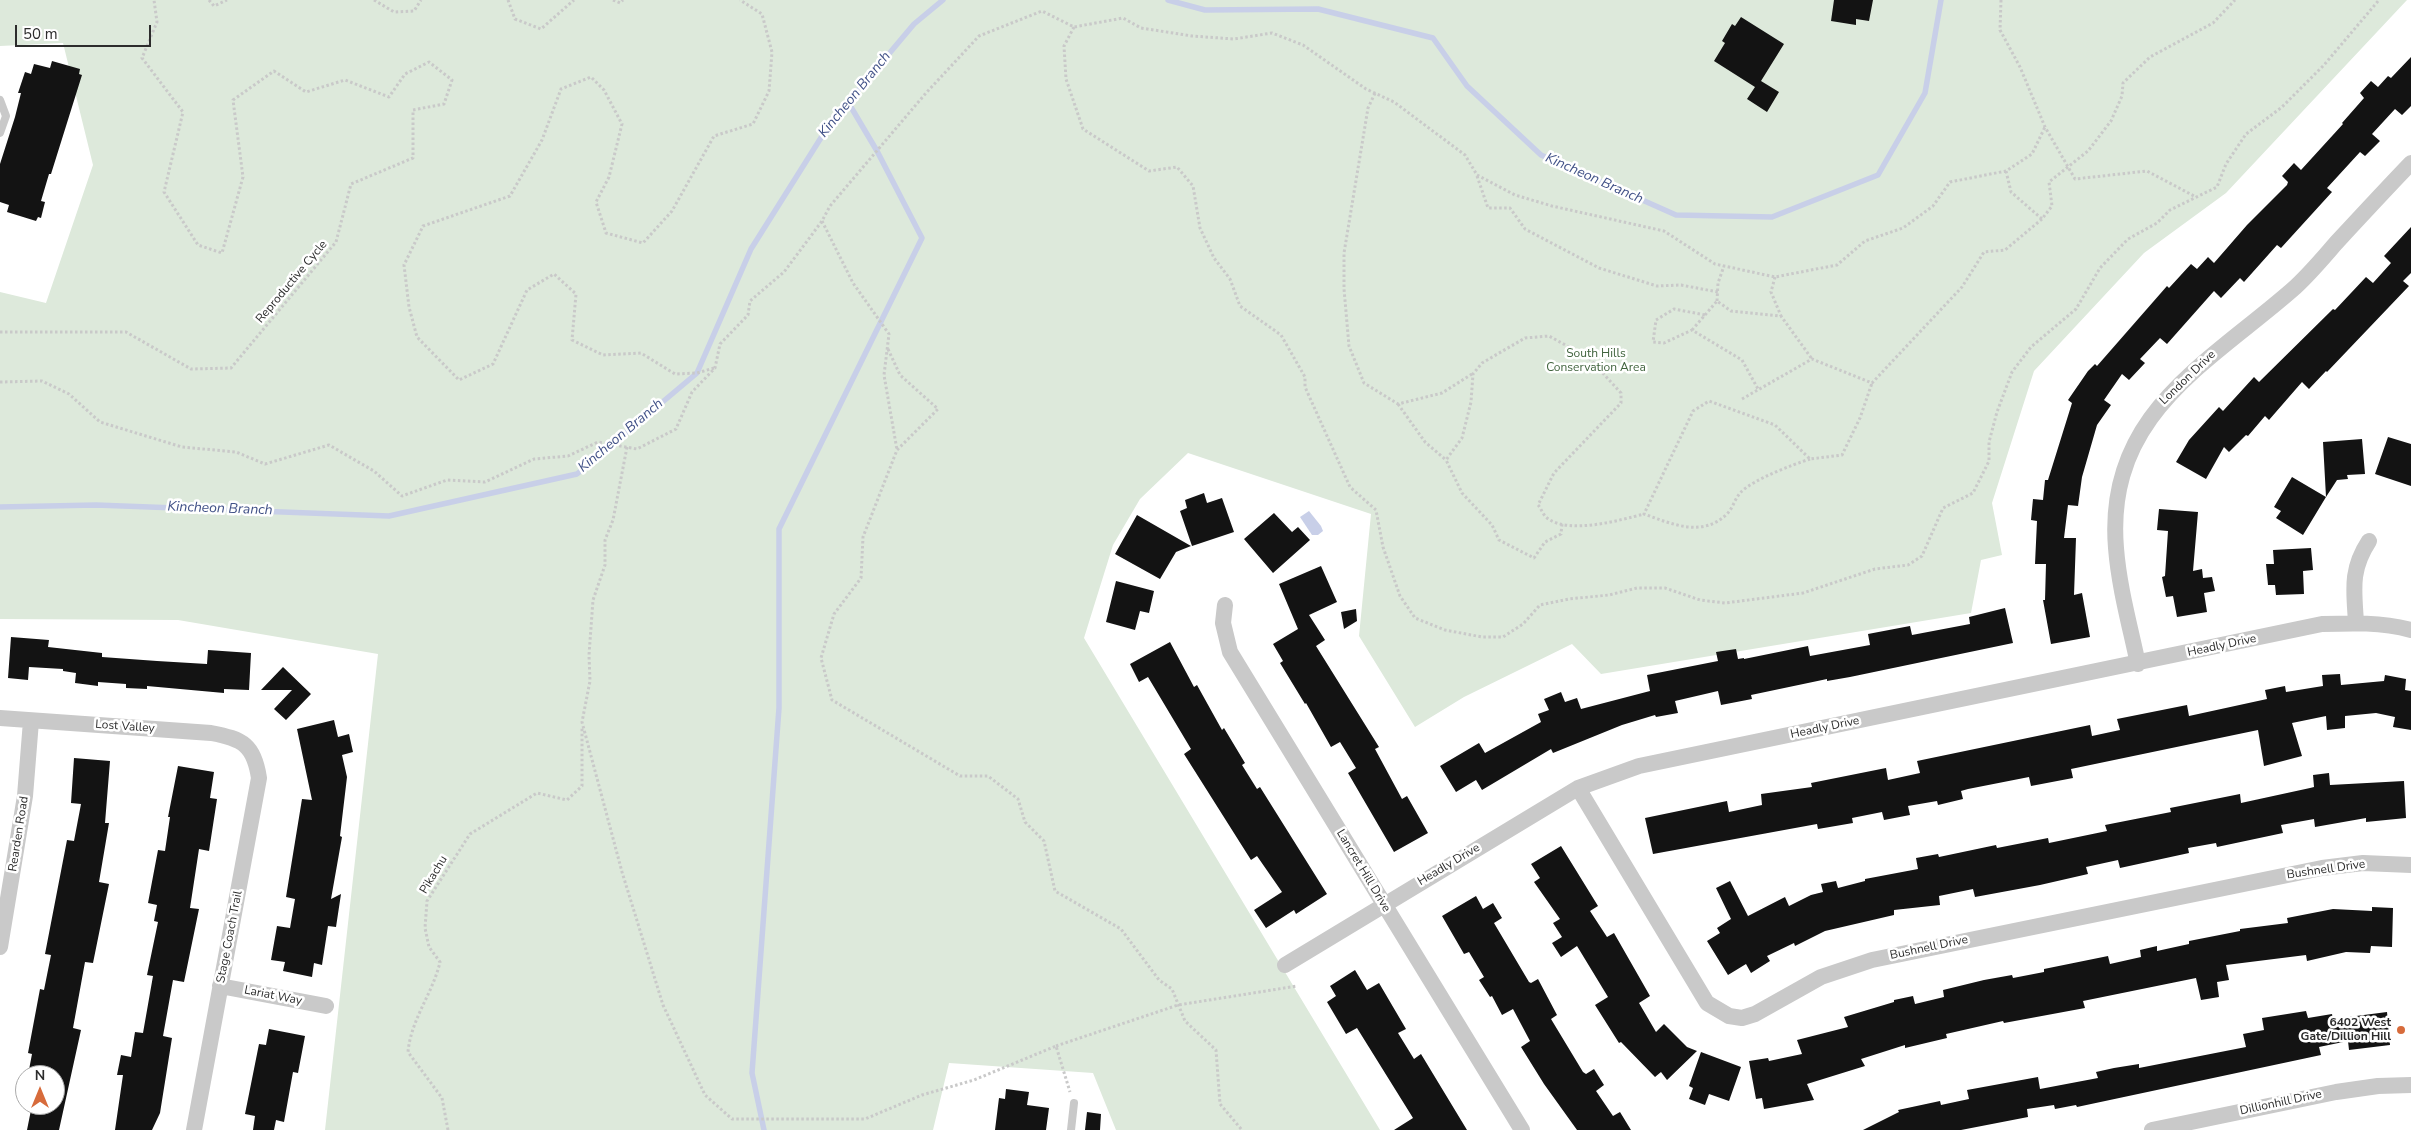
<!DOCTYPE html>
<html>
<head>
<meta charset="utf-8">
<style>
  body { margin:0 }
  #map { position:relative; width:2411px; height:1130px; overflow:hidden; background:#fff; font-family:"Nunito Sans",sans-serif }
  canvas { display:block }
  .north { position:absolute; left:15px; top:1065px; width:50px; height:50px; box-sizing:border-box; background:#fff; border:1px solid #ababab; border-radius:50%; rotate:0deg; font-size:14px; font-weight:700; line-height:20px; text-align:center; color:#2c2c2c }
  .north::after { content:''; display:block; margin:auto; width:18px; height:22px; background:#d76b3b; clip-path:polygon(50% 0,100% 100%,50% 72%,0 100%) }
  .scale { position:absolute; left:15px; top:25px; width:136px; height:22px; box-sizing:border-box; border:2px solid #2c2c2c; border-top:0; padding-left:6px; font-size:15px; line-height:18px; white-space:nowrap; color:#2c2c2c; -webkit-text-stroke:4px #fff; paint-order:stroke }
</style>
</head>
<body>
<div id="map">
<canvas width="2411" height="1130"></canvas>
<div class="north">N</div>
<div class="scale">50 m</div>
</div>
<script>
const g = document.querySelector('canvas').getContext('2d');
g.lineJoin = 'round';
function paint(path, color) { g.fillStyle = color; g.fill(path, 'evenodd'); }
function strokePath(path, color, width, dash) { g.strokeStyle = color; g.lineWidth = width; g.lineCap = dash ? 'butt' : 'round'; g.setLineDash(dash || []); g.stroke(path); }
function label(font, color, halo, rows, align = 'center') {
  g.font = font + ' "Nunito Sans",sans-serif'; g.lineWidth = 5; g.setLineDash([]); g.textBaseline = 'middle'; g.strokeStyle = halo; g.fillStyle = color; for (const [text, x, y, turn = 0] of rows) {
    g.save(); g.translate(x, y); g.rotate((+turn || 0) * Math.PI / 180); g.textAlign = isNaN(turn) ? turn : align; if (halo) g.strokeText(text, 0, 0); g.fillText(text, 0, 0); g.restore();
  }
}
const green = new Path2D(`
  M0 0H2407L2226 193 2144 253 2034 371 1992 503 2002 555 1981 560 1971 613 1601 674 1572 644 1464 697 1415 727 1359 636 1371 514 1188 453 1140 499 1113 545 1084 638 1380 1130H1116L1093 1073 949 1063 933 1130H325L378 654 178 620 0 619V292L46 303 93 165 63 43 0 46Z`);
const water = new Path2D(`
  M1309 511 1321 526 1323 531 1318 535H1312L1300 517Z`);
const stream = new Path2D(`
  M1168 0 1205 10 1318 9 1433 38 1467 86 1541 155 1676 215 1772 217 1878 175 1925 93 1941 0
  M0 507 96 505 389 516 577 474 697 373 751 249 829 125 914 24 943 0
  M764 1130 752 1073 779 708V529L922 238 877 151 848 102`);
const building = new Path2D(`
  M1834 0H1873L1869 21 1856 19V25L1831 21Z
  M1741 17 1784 44 1761 81 1779 92 1767 112 1747 99 1755 87 1714 61 1725 43 1722 41 1732 24 1735 26Z
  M2411 57V106L2402 115 2395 109 2372 134 2380 141 2365 156 2360 152 2327 188 2332 192 2281 248 2277 245 2244 282 2240 278 2221 298 2214 291 2167 344 2160 338 2140 359 2145 363 2129 380 2122 374 2104 400 2111 405 2097 425 2082 477 2078 506 2068 505 2064 538H2076L2074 595 2082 593 2090 637 2051 644 2043 600H2045L2046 564H2035L2037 521 2031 520 2033 499 2043 500 2045 480H2048L2072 403 2068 400 2088 371 2095 364 2097 366 2167 286 2169 288 2191 264 2197 269 2208 257 2214 263 2247 225 2287 185 2288 182 2282 176 2294 163 2301 170 2343 124 2342 123 2364 98 2360 93 2371 81 2378 87 2388 76 2391 78Z
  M52 61 80 69 79 74 82 75 51 174H49L41 201 45 202 41 218 38 217 36 221 7 212 9 205 0 202V164L15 117 21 93H18L25 72 31 74 34 64 50 68Z
  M2411 227V273L2403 281 2409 286 2327 372 2326 371 2309 389 2302 382 2269 420 2265 416 2248 436 2246 435 2229 452 2224 447 2206 479 2176 462 2189 440 2219 407 2223 411 2254 377 2259 382 2333 309 2335 310 2366 277 2373 283 2391 263 2384 256Z
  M2388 437 2411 444V486L2375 474Z
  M2362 439 2365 474 2347 475 2348 479 2337 480 2326 497 2323 442Z
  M2292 477 2326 497 2303 535 2276 518 2281 511 2274 507Z
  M1204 493 1207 503 1222 498 1234 532 1192 546 1180 511 1187 508 1185 500Z
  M2159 509 2198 512 2193 571 2202 569 2203 578 2212 577 2215 591 2204 593 2207 612 2177 617 2173 596 2166 597 2162 577 2165 576 2168 531 2157 530Z
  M1274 513 1292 532 1298 527 1310 540 1273 573 1244 539Z
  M1137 515 1191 546 1176 552 1160 579 1115 554Z
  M2311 548 2313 570 2303 571 2304 594 2276 595 2275 585H2268L2266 564H2274L2273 550Z
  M1321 566 1337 602 1309 615 1325 640 1316 646 1379 747 1375 749 1402 799 1407 796 1428 833 1394 852 1348 773 1356 768 1340 742 1331 747 1306 703 1305 704 1280 663 1283 661 1273 644 1298 629 1279 584Z
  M1116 581 1154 591 1149 613 1140 611 1135 630 1106 622Z
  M2005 608 2013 643 1850 677 1827 681V679L1751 695 1752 699 1721 705 1718 691 1675 701 1678 713 1656 717 1655 715 1622 725 1553 753 1551 749 1482 790 1476 780 1456 792 1440 766 1479 743 1485 753 1541 722 1538 714 1549 710 1544 699 1561 692 1565 702 1577 698 1581 709 1650 691 1647 675 1718 661 1716 652 1736 649 1738 659 1744 658V659L1808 646 1810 656 1870 645 1868 634 1910 626 1912 635 1970 624 1969 617Z
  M1356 609 1357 621 1344 629 1341 612Z
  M11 637 49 640 48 647 102 653V657L157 661 207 664 208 650 251 653 249 690 224 689V693L147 686V689L126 688V684L98 682V686L75 683 76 673 63 671V669L29 667 28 680 8 678Z
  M1170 642 1194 687 1197 685 1222 730 1224 728 1245 763 1242 765 1257 789 1260 787 1327 894 1296 914 1294 910 1266 928 1254 910 1282 892 1257 856 1251 860 1184 754 1191 749 1148 677 1139 682 1130 664Z
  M283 667 311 694 286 720 274 709 292 690H261Z
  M2340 674 2341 685 2384 681 2385 675 2406 679 2405 690 2411 691V730L2393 727 2395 717 2376 713 2345 716V728L2327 730 2326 716 2292 723 2302 756 2264 766 2258 730 2071 769 2073 778 2031 786 2029 777 1968 789 1961 791 1963 799 1938 805 1937 801 1908 806 1910 815 1884 820 1882 812 1852 818 1853 823 1818 829 1817 824 1653 854 1645 818 1727 801 1729 812 1762 805 1761 794 1812 787 1811 783 1886 768 1888 780 1920 773 1917 761 2090 725 2092 736 2120 730 2117 719 2187 705 2189 716 2267 699 2265 690 2285 686 2286 692 2323 686 2322 675Z
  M334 720 338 737 349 734 353 752 342 755 347 777 340 836 342 837 331 899 341 894 336 927 328 926 322 965 314 963 312 977 283 971 285 962 271 960 277 926 290 928 295 899 286 897 302 799 312 800 297 729Z
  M74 758 110 761 105 823H109L99 882 109 884 93 963 85 962 73 1028 81 1030 59 1130H27L32 1105H55V1075H28L32 1054 28 1053 40 989 44 990 51 955 45 954 67 840 74 841 81 804 71 803Z
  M178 766 214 772 210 798 217 799 209 851 199 849 190 908 199 909 184 982 173 980 163 1036 172 1038 160 1113 152 1130H115L123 1075H117L121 1055 131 1057 135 1032 143 1033 153 976 147 975 158 922 154 921 157 905 148 903 158 850 165 851 170 817H168Z
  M2329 773 2330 785 2404 781 2406 818 2366 822V818L2315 827 2314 819 2281 825 2283 833 2217 847 2216 843 2188 848 2189 853 2120 868 2118 860 2086 867 2088 874 2040 885 1975 897 1973 889 1939 896 1940 905 1894 910V915L1825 931 1795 946 1794 943 1767 956 1770 961 1751 973 1746 964 1728 975 1707 941 1720 933 1717 928 1731 919 1716 888 1730 881 1748 916 1785 897 1789 906 1811 895 1823 892 1821 884 1836 881 1838 888 1865 881V879L1918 869 1916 858 1938 854 1939 857 1996 845 1997 848 2048 838 2049 843 2107 831 2105 825 2171 812 2170 808 2240 794 2241 803 2310 788 2314 787 2313 775Z
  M1561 846 1598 906 1590 911 1607 937 1614 933 1650 996 1639 1003 1656 1032 1664 1024 1687 1047 1697 1051 1667 1080 1661 1072 1655 1077 1621 1042 1619 1043 1595 1005 1608 997 1577 946 1561 957 1552 943 1562 937 1553 923 1560 919 1534 882 1540 878 1531 864Z
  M1476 896 1483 909 1493 903 1502 918 1494 923 1529 982 1531 983 1538 979 1557 1015 1551 1019 1583 1072 1586 1074 1594 1069 1604 1085 1596 1091 1613 1116 1620 1112 1631 1130H1577L1544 1084 1521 1047 1530 1041 1513 1009 1502 1015 1492 996 1490 997 1479 980 1484 977 1469 952 1464 954 1442 916Z
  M2372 907 2393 908 2392 947 2371 946 2370 953 2346 952 2307 961 2306 955 2226 965 2229 980 2217 982 2219 997 2201 1000 2196 978 2083 1001 2085 1008 2004 1023 2003 1021 1946 1034 1947 1038 1905 1048V1045L1861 1059 1865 1066 1807 1084 1814 1100 1764 1109 1762 1098 1756 1099 1749 1061 1768 1058 1769 1061 1802 1054 1797 1040 1848 1027 1844 1017 1894 1002V1000L1913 996 1915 1004 1944 997 1943 990 1984 980 2012 975 2013 978 2044 972V969L2108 956 2110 964 2141 957 2140 950 2157 946V951L2189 944V941L2240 931V929L2288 923 2287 918 2333 909 2372 911Z
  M1355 970 1367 990 1379 983 1406 1029 1398 1033 1414 1059 1421 1054 1467 1130H1394L1413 1118 1357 1028 1346 1034 1327 1002 1336 996 1330 986Z
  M2306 1011 2308 1018 2332 1014 2333 1019 2387 1012 2390 1045 2349 1050 2348 1041 2319 1047 2321 1055 2077 1107 2076 1105 2055 1109 2054 1105 2027 1109 2028 1117 1961 1130H1863L1899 1112 1898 1110 1940 1101 1941 1105 1969 1099 1967 1090 2038 1077 2040 1089 2098 1078 2096 1072 2114 1068 2139 1064V1068L2246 1047 2243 1034 2264 1030 2262 1018Z
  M269 1029 305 1036 298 1073 293 1072 284 1122 276 1120 274 1130H253L255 1116 245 1114 259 1044 266 1045Z
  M1701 1052 1741 1067 1729 1101 1709 1094 1705 1105 1689 1099 1693 1088 1689 1086Z
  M1006 1089 1029 1092 1027 1105 1049 1108 1046 1130H995L999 1098 1005 1099Z
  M1087 1112 1101 1114 1100 1130H1085Z`);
const path = new Path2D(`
  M209 0 214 6 227 0
  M374 0 394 12 414 11 421 0
  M508 0 515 19 541 29 574 0
  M613 0 620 3 623 0
  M2001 0 2000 30 2020 67 2045 127 2075 179 2147 171 2196 197
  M1074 27 1064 46 1066 79 1083 129 1149 171 1177 167 1193 186 1200 228 1214 258 1230 279 1240 306 1281 335 1305 377V387L1350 487 1376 510 1383 547 1400 596 1415 618 1445 630 1482 637H1503L1523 624 1540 605 1569 599 1609 595 1637 588H1665L1700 600 1725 603 1803 593 1875 569 1908 565 1922 556 1943 508 1973 493 1989 461V442L1997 412 2012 372 2031 347 2076 309 2100 268 2128 239 2157 223 2170 210 2217 187 2226 164 2246 134 2282 107 2324 65 2379 0
  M1375 93 1368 108 1344 253V289L1349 346 1364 383 1398 404 1442 393 1472 374
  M2006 171 2011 192 2042 219 2052 206 2049 182 2088 151 2111 121 2122 96 2123 83 2150 57 2213 23 2235 0
  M1477 176 1488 208H1510L1525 229 1599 268 1657 286 1681 285 1718 292
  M822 221 853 283 889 334 884 375 897 450
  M1775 277 1771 292 1781 316
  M1717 301 1718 283 1724 266
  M1705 315 1717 301 1731 311 1781 316 1812 359
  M1692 330 1705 315 1674 309 1656 320 1653 342 1664 343 1692 330 1742 360 1758 389
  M0 332H126L191 369 231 368 336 242 351 184 413 158V110L444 104 452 80 429 62 405 74 389 97 345 80 306 92 274 71 233 100 243 177 222 253 198 245 164 192 183 112 142 58 157 22 154 0
  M888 349 900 375 938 409 897 450 863 537 861 578 834 614 821 658 832 700 960 776H988L1018 799 1025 822 1044 841 1055 891 1121 929 1159 980 1172 989 1185 1021 1216 1050 1220 1104 1242 1130
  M714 368 697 373 675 374 641 353 603 355 572 340 576 294 554 274 527 290 493 364 459 380 417 337 409 307 404 265 423 226 510 196 542 140 561 89 591 77 604 90 622 124 609 177 596 202 606 233 643 243 672 211 714 136 753 124 769 91 772 52 762 14 740 0
  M0 382 42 381 69 394 100 422 182 447 236 452 265 464 329 445 374 471 402 496 447 480 485 482 534 459 568 456 598 442 637 449 676 429 692 392 715 368 720 344 748 315 750 301 784 272 822 221 830 206 926 93 979 36 1042 11 1074 27 1123 18 1141 28 1192 36 1234 39 1272 33 1303 45 1366 89 1394 102 1465 155 1477 175 1515 195 1552 206 1664 231 1715 264 1775 277 1837 265 1865 241 1903 228 1933 206 1950 182 2006 171 2032 154 2045 127
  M1742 399 1812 359 1872 383 1962 287 1984 252 2005 250 2042 219
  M1398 404 1425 442 1446 460
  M627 447 613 520 605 540V565L593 600 589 655 590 681 582 722 622 872 663 1005 705 1095 732 1119H865L922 1095 974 1080 1056 1046 1070 1092
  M1810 459C1792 465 1754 479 1741 492 1735 498 1733 508 1727 514 1702 538 1672 524 1644 514L1693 411 1709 401 1775 425 1810 459 1842 455 1860 418 1872 383
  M1562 524 1561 534 1545 542 1534 558 1499 540 1492 525 1462 493 1446 460 1462 438 1471 402 1473 374 1482 363 1525 338 1549 336 1589 358 1621 393V403L1554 473 1538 505C1541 508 1543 515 1547 518 1569 535 1620 520 1644 514
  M1056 1046 1178 1005 1297 986
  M448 1130 442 1098 408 1052C411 1019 433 993 440 962L429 947 425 928 427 901 470 834 537 793 567 800 582 786V728`);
const lane = new Path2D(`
  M0 100 6 116 0 133
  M1071 1130 1074 1103`);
const street = new Path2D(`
  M1225 605 1223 623 1230 652 1522 1130
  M2356 622C2354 590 2350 570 2369 541
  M2138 664C2130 626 2119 587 2116 548 2105 415 2206 365 2292 290 2308 276 2322 259 2336 243 2361 216 2386 189 2411 163
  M0 718 211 733C243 739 254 745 259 778L194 1130
  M1578 788 1707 1003 1729 1016 1742 1018 1755 1014 1821 977 1872 960 2322 868 2363 863 2411 865
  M0 947 25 796 31 721
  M1285 965 1578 788 1639 766 2322 624C2352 623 2381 622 2411 630
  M220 986 326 1006
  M2152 1130 2336 1092 2378 1086 2411 1085`);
const markers = [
  [2401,1030,5,"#d76b3b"]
];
const streetNames = [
  ["Reproductive Cycle",292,282,-50],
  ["London Drive",2188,378,-44],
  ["Headly Drive",2222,646,-12],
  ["Lost Valley",125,727,4],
  ["Headly Drive",1825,728,-12],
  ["Rearden Road",19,834,-81],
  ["Headly Drive",1449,865,-31],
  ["Bushnell Drive",2326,870,-8],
  ["Lancret Hill Drive",1363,871,59],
  ["Pikachu",434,875,-59],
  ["Stage Coach Trail",230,937,-79],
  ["Bushnell Drive",1929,948,-12],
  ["Lariat Way",273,996,11],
  ["Dillionhill Drive",2281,1103,-12]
];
const parkNames = [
  ["South Hills",1596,354],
  ["Conservation Area",1596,368]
];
const poiNames = [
  ["6402 West",2391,1023],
  ["Gate/Dillion Hill",2391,1037]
];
const waterNames = [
  ["Kincheon Branch",855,95,-51],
  ["Kincheon Branch",1594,179,24],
  ["Kincheon Branch",621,436,-40],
  ["Kincheon Branch",220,509,2]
];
paint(green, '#dde9db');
paint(water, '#c8cfe8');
strokePath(stream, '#c8cfe8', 5.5);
paint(building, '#131313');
strokePath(path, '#c9c9c9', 3, [2.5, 2.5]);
strokePath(lane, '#c9c9c9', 8);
strokePath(street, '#c9c9c9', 16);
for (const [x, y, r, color] of markers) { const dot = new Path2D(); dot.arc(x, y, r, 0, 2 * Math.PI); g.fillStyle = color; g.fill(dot); strokePath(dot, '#fff', 2); }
label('12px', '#2c2c2c', '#fff', streetNames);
label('12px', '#41643e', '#fff', parkNames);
label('bold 12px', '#2c2c2c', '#fff', poiNames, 'right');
label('italic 14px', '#415187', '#fff', waterNames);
</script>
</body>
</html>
